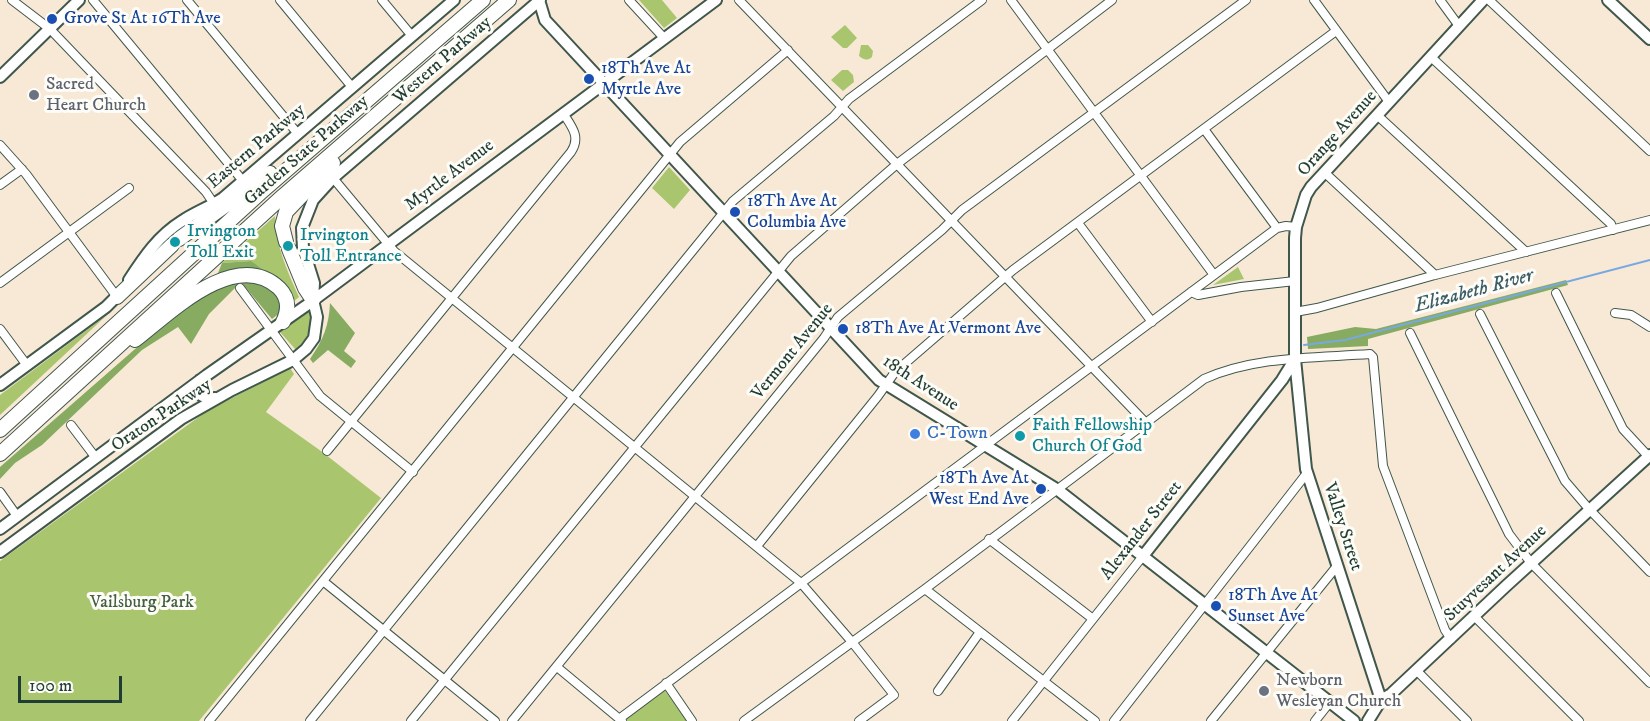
<!DOCTYPE html>
<html>
<head>
<meta charset="utf-8">
<style>
  body { margin:0 }
  #map { position:relative; width:1650px; height:721px; overflow:hidden; background:#f8e9d6; font-family:"IM FELL DW Pica",serif }
  canvas { display:block }
  .scale { position:absolute; left:18px; top:676px; width:104px; height:27px; box-sizing:border-box; border:3px solid #1f3d34; border-top:0; padding-left:8px; font-size:18px; line-height:21px; white-space:nowrap; color:#1f3d34; -webkit-text-stroke:4px #fdfcf7; paint-order:stroke }
</style>
</head>
<body>
<div id="map">
<canvas width="1650" height="721"></canvas>
<div class="scale">100 m</div>
</div>
<script>
const g = document.querySelector('canvas').getContext('2d');
g.lineJoin = 'round';
function paint(path, color) { g.fillStyle = color; g.fill(path, 'evenodd'); }
function strokePath(path, color, width, dash) { g.strokeStyle = color; g.lineWidth = width; g.lineCap = dash ? 'butt' : 'round'; g.setLineDash(dash || []); g.stroke(path); }
function label(font, color, halo, rows, align = 'center') {
  g.font = font + ' "IM FELL DW Pica",serif'; g.lineWidth = 6; g.setLineDash([]); g.textBaseline = 'middle'; g.strokeStyle = halo; g.fillStyle = color; for (const [text, x, y, turn = 0] of rows) {
    g.save(); g.translate(x, y); g.rotate((+turn || 0) * Math.PI / 180); g.textAlign = isNaN(turn) ? turn : align; if (halo) g.strokeText(text, 0, 0); g.fillText(text, 0, 0); g.restore();
  }
}
const green = new Path2D(`
  M639 0H662L677 18 664 28Z
  M845 25 857 38 847 48H843L831 37Z
  M861 45H868L873 51 872 57C867 61 864 60 859 56Z
  M842 70H848L853 75 854 82 843 91 831 80Z
  M669 167 690 190 674 209 652 188Z
  M275 216C276 246 287 271 299 297L291 304 251 261 222 263Z
  M1238 267 1244 279 1213 285Z
  M307 310 312 314 307 338 296 350 279 331Z
  M107 315 0 415V395Z
  M290 368 294 374 266 412 321 451 381 498 199 721H0V561L207 411Z
  M663 688 687 721H625L622 719Z`);
const forest = new Path2D(`
  M251 261 274 278 291 304 272 319 241 282 209 314 191 344 178 327 142 350 42 445 15 463 0 479V467L182 308 212 288 222 263Z
  M1566 280 1568 285 1368 339V346L1308 349 1307 337 1355 327 1376 329Z
  M330 303 355 333 344 351 356 361 351 368 328 350 313 363 310 359C323 340 329 326 330 303Z`);
const stream = new Path2D(`
  M1304 345 1345 340 1650 260`);
const street = new Path2D(`
  M12 0 50 29 206 192 214 204
  M93 0 243 181
  M187 0 298 134
  M280 0 352 87
  M382 0 412 36
  M629 0 664 38
  M739 0 1146 423
  M1011 0 1214 275
  M1314 0 1389 102
  M1440 0 1459 26
  M1489 0 1650 151
  M1431 57 1611 224 1613 230
  M1377 115 1526 252
  M1204 129 1277 228
  M0 145 26 174 117 297
  M1324 172 1435 275
  M333 178 394 251 801 583 852 642 894 695 859 721
  M0 185 22 169
  M1078 223 1152 322
  M0 283 129 188
  M240 288 320 396 413 472
  M1191 292 1198 295 1241 287 1295 281
  M1556 293 1623 429 1648 456
  M1295 312 1317 308 1435 275 1650 220
  M1615 313 1631 315 1650 327
  M1480 314 1565 481 1589 509 1650 572
  M0 329 26 364
  M1410 333 1509 534 1531 563 1650 683
  M71 425 96 458
  M327 451 571 152C581 137 572 127 563 113
  M0 492 17 516
  M989 539 1093 619
  M757 546 878 396 895 372 1013 270 1336 31
  M323 581 495 721
  M925 589 1095 721
  M1474 616 1579 721
  M557 667 622 721
  M1416 670 1467 721
  M666 683 692 721
  M938 691 980 632
  M619 719 1277 228 1286 226 1296 227
  M209 721 680 142 788 50
  M310 721 733 201 834 116 849 99 982 0
  M411 721 791 256 897 164 1112 0
  M512 721 824 338 838 317 942 230 962 210 1246 0
  M744 721 925 589 1204 379C1255 356 1315 358 1370 354L1373 357 1383 466 1445 630 1451 639
  M1012 721 1143 556
  M1114 721 1307 473
  M1211 721 1337 566
  M1315 721 1330 702`);
const secondary = new Path2D(`
  M539 0 545 20 879 380 1058 490 1354 721
  M1608 0 1650 39
  M0 77 79 0
  M129 280C144 257 158 236 182 221 195 212 210 207 223 198L454 0
  M200 380C193 393 202 399 215 398
  M0 385 106 307 120 293
  M0 529 207 375 307 305 716 0
  M0 552 181 419 232 390 293 360 306 349 314 338 317 317 313 300 314 283 303 248 302 228 313 200 333 178 540 0
  M1143 556 1282 380 1295 359
  M1381 700 1306 469 1295 359V238L1296 227 1306 195 1311 187 1483 0
  M1368 721 1381 700 1391 694 1506 586 1650 455`);
const highway = new Path2D(`
  M179 239 270 173
  M286 242 282 226 286 212 333 163
  M289 249 305 288 313 300
  M117 297 172 245
  M135 340C169 314 235 247 279 288 289 298 289 310 283 322
  M0 430 260 193 483 0
  M0 454 283 196 509 0`);
const markers = [
  [52,19,6,"#1a4fb4"],
  [589,79,6,"#1a4fb4"],
  [34,95,6,"#6b7280"],
  [735,212,6,"#1a4fb4"],
  [175,242,6,"#0f9aa8"],
  [288,246,6,"#0f9aa8"],
  [843,329,6,"#1a4fb4"],
  [915,434,6,"#3f7fe0"],
  [1020,436,6,"#0f9aa8"],
  [1041,489,6,"#1a4fb4"],
  [1216,606,6,"#1a4fb4"],
  [1264,691,6,"#6b7280"]
];
const transitNames = [
  ["Grove St At 16Th Ave",64,19],
  ["18Th Ave At",601,69],
  ["Myrtle Ave",601,90],
  ["18Th Ave At",747,202],
  ["Columbia Ave",747,223],
  ["18Th Ave At Vermont Ave",855,329],
  ["18Th Ave At",1029,479,"right"],
  ["West End Ave",1029,500,"right"],
  ["18Th Ave At",1228,596],
  ["Sunset Ave",1228,617]
];
const streetNames = [
  ["Western Parkway",443,61,-41],
  ["Orange Avenue",1338,134,-48],
  ["Eastern Parkway",257,147,-40],
  ["Garden State Parkway",307,151,-41],
  ["Myrtle Avenue",450,176,-37],
  ["Vermont Avenue",793,352,-51],
  ["18th Avenue",920,384,33],
  ["Oraton Parkway",162,416,-34],
  ["Valley Street",1342,527,72],
  ["Alexander Street",1142,531,-52],
  ["Stuyvesant Avenue",1496,574,-43]
];
const worshipNames = [
  ["Sacred",46,85],
  ["Heart Church",46,106],
  ["Newborn",1276,681],
  ["Wesleyan Church",1276,702]
];
const cultureNames = [
  ["Irvington",187,232],
  ["Toll Exit",187,253],
  ["Irvington",300,236],
  ["Toll Entrance",300,257],
  ["Faith Fellowship",1032,426],
  ["Church Of God",1032,447]
];
const shopNames = [
  ["C-Town",927,434]
];
const parkNames = [
  ["Vailsburg Park",142,603]
];
const waterNames = [
  ["Elizabeth River",1474,292,-15]
];
paint(green, '#a9c66e');
paint(forest, '#86ab61');
strokePath(stream, '#78a8e2', 2);
strokePath(street, '#40574c', 10);
strokePath(secondary, '#40574c', 14);
strokePath(highway, '#40574c', 16);
strokePath(street, '#fff', 8);
strokePath(secondary, '#fff', 10);
strokePath(highway, '#fff', 14);
for (const [x, y, r, color] of markers) { const dot = new Path2D(); dot.arc(x, y, r, 0, 2 * Math.PI); g.fillStyle = color; g.fill(dot); strokePath(dot, '#fdfcf7', 2); }
label('18px', '#164399', '#fdfcf7', transitNames, 'left');
label('18px', '#1f3d34', '#fdfcf7', streetNames);
label('18px', '#5b616d', '#fdfcf7', worshipNames, 'left');
label('18px', '#0d838f', '#fdfcf7', cultureNames, 'left');
label('18px', '#366cbe', '#fdfcf7', shopNames, 'left');
label('18px', '#425f42', '#fdfcf7', parkNames);
label('italic 20px', '#3a5d68', '#fdfcf7', waterNames);
</script>
</body>
</html>
